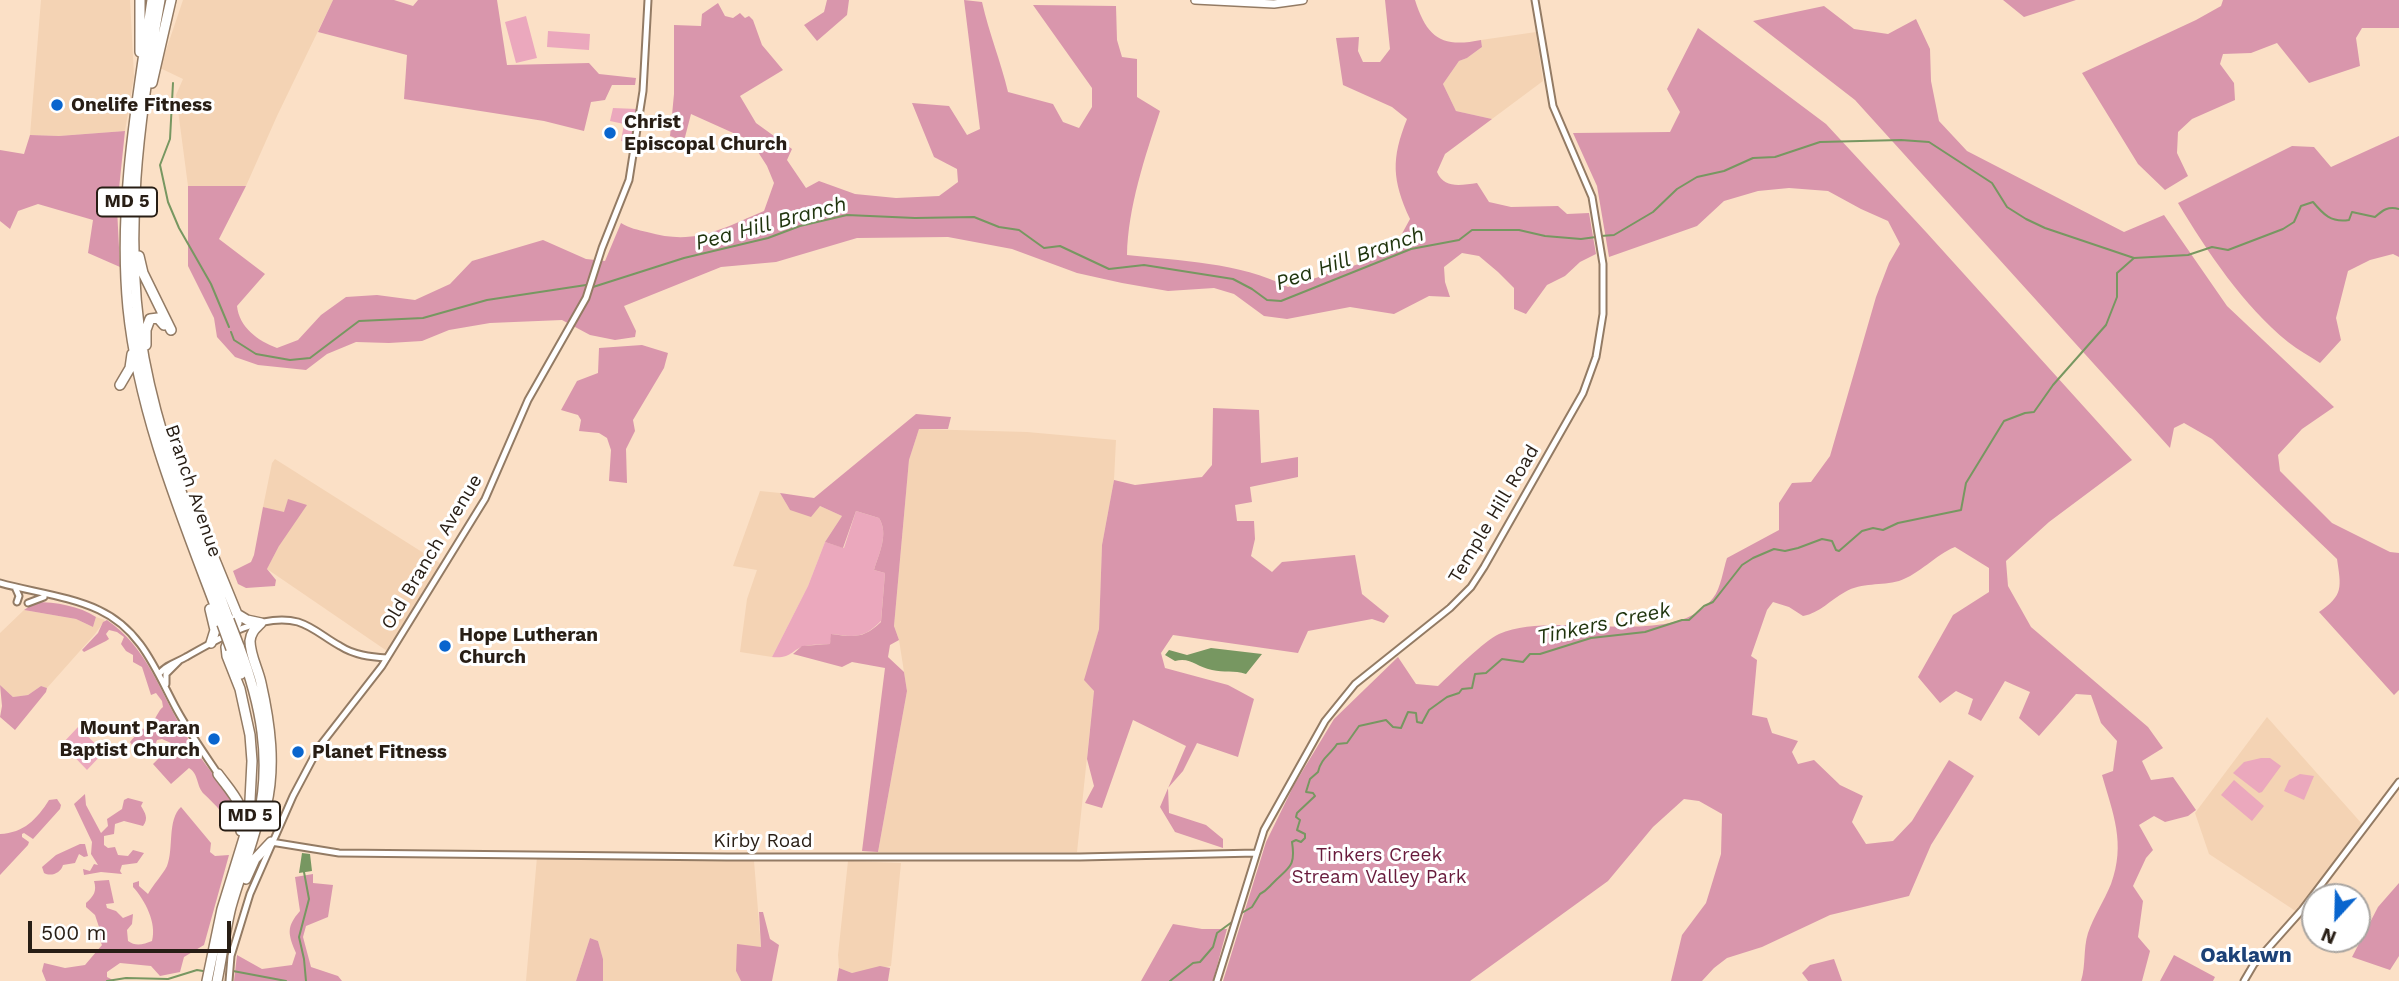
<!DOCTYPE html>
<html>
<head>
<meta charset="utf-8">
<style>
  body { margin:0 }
  #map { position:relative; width:2399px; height:981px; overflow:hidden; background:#fbe0c6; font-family:"Work Sans",sans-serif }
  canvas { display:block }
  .north { position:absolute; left:2301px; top:883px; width:70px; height:70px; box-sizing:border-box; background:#fff; border:2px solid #a9a5a1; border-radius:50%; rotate:202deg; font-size:19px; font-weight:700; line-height:28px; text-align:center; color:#281e15 }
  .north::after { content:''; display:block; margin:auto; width:24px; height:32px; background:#0965ce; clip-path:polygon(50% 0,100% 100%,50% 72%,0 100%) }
  .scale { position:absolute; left:28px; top:921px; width:203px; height:32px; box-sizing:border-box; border:4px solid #281e15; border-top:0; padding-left:9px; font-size:21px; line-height:24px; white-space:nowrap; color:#281e15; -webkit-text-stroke:5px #fff; paint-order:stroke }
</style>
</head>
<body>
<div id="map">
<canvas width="2399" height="981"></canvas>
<div class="north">N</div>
<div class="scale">500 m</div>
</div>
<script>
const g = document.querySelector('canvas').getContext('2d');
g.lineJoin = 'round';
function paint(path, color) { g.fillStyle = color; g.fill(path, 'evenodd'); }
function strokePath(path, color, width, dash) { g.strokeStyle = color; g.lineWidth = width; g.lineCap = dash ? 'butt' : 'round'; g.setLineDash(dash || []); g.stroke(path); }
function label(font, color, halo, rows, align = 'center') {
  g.font = font + ' "Work Sans",sans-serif'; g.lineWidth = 6; g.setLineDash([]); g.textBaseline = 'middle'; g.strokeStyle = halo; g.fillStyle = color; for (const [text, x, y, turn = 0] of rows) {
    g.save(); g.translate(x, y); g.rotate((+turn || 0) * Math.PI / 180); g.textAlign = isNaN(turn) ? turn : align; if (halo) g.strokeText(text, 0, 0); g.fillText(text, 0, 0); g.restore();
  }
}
const built = new Path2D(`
  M41 0H130L134 76 125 131 59 136 30 135Z
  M183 0H333L277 116 246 186H188L176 95 183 79 160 68Z
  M1536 32 1543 81 1492 119 1456 111 1443 84 1459 61 1467 58 1482 47 1481 40Z
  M919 429 1027 432 1116 440 1114 480 1102 545 1099 629 1085 680 1094 691 1077 852H878L907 691 899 640 894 626 909 460Z
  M275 459 441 564 387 651 267 569 279 546 284 513 263 507 272 463Z
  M760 491 780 493 790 510 820 506 842 516 825 542 808 586 772 657 740 652 747 599 757 570 733 566Z
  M24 610 76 619 93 627 96 617 105 620 95 634 47 688 41 686 28 695 13 697 0 685V633Z
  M2267 717 2363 825 2297 912 2209 854 2195 813Z
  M537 857 754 861 761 947 736 971 741 981H603V959L598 941 590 938 576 981H526Z
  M848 861 901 863 891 966 852 973 839 968 838 955Z`);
const green = new Path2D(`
  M526 16 537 58 516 63 505 22Z
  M548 31 590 34 589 50 547 47Z
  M613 108 637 109 631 143 621 141 624 124 610 121Z
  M856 511 879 518C889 534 879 553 874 570L885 573 881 621C863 639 855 637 832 634L830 644C822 645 813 644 805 646 792 649 792 659 772 657L808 586 825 542 844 548Z
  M78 727 104 752 87 770 62 744Z
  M2261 758H2270L2281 766 2262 792 2259 793 2233 773 2244 762Z
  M2300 774 2314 776 2304 800 2284 791 2289 780Z
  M2234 780 2264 806 2252 821 2221 795Z`);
const forest = new Path2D(`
  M333 0H394L413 6 418 0H497L507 65 589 63 599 74 636 78 635 85H612L605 100 591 102 584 131 544 121 404 99 407 55 318 32Z
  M827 0H849L847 15 817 41 804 25 824 12Z
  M964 0 982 2C989 33 1001 62 1008 92L1053 104 1063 122 1079 128 1092 107V88L1033 5 1116 6 1117 40 1122 57 1137 59V97L1160 111C1145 157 1128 207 1127 255 1180 261 1239 262 1288 287L1371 260 1398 241 1410 219C1392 180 1391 159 1407 119L1392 107 1343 85 1336 38 1359 37 1358 51 1363 62H1380L1390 49 1385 0H1415C1427 38 1442 48 1481 40L1482 47 1467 58 1459 61 1443 84 1456 111 1492 119 1445 154 1437 172C1444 189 1461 185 1477 183L1489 202 1511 207 1558 206 1567 214 1589 213 1596 254 1580 262 1565 276 1547 285 1526 314 1514 309V288L1498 272 1479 256 1462 253 1444 267 1445 282 1450 297 1429 296 1394 314 1350 307 1287 319 1264 316 1234 294 1214 288 1168 291 1122 283 1077 273 1012 249 948 237 857 238 776 262 721 267 624 306 636 331 635 337 615 340 590 335 562 320 490 323 449 330 422 341 389 343 356 342 327 354 306 370 258 365 235 357 217 337 214 318 188 266V186H246L219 239 265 274 237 306C239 327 258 341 277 348L298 340 321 315 346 297 377 295 415 300 450 284 472 261 543 240 586 259 605 261 621 223C629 228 638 230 647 232 695 246 721 229 764 211L774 183 767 166 751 141 691 114 684 141 670 136 674 94V25L701 26 702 14 718 3 725 16 733 18 740 13 745 18 749 16 753 20 762 45 783 70 740 96 756 123 792 149 787 160 806 188 819 181 855 194 896 198 939 196 958 182 957 169 934 157 912 103 949 106 967 135 980 129Z
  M2003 0H2076L2024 17Z
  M2223 0H2399V28H2362L2356 38 2360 66 2309 83 2277 43 2251 53 2223 54 2220 64 2234 83 2235 100 2192 119 2178 132 2177 153 2188 176 2165 190 2138 164 2082 73 2196 20 2221 6Z
  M1824 6 1854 29 1888 34 1916 19 1930 49 1931 81 1939 121 1967 151 2124 232 2164 215 2227 306 2334 407 2302 429 2278 455 2280 471 2332 523 2390 552 2399 553V690L2394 695 2319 612C2344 595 2341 587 2337 559L2212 439 2184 423 2174 428 2170 448 1855 100 1753 21Z
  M1698 28 1826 124 1926 232 2132 460 2049 522 2006 561 2008 586 2031 627 2148 727 2163 748 2142 761 2151 780 2173 777 2196 810 2188 816 2165 822 2154 816 2139 825 2153 850 2146 858 2133 886 2143 901 2138 937 2150 951 2142 981H2081C2086 965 2083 949 2088 933 2094 916 2104 901 2111 884 2126 843 2113 814 2102 775L2113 771 2117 741 2101 723 2091 695 2076 694 2039 736 2019 718 2030 692 2005 681 1981 721 1968 714 1973 699 1956 691 1940 703 1918 677 1953 615 1989 592V568L1955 547C1935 555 1920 574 1899 581 1881 586 1862 582 1845 592 1830 600 1820 613 1803 616L1789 607 1773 602 1767 610 1751 656 1757 660 1752 715 1767 718 1772 733 1798 741 1792 752 1798 764 1814 760 1840 785 1863 796 1852 822 1866 844 1893 841 1912 821 1949 760 1974 776 1931 845 1909 896 1830 915 1762 947 1727 958 1714 968 1702 981H1671L1682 935 1706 903 1721 854 1722 814 1699 801 1684 799 1653 827 1608 881 1470 981H1223L1266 842 1294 785 1334 719 1398 657 1416 684 1438 686C1451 674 1485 640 1499 634 1559 608 1672 652 1713 598 1721 588 1723 570 1727 558L1779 530V503L1792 483 1811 482 1830 456 1876 297 1889 263 1900 244 1888 221 1861 209 1828 191 1789 188 1758 191 1724 201 1697 226 1609 257 1597 186 1573 133 1670 132 1680 112 1667 89Z
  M125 131 117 208 120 267 88 253 93 220 38 204 18 211 10 229 0 221V150L24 154 30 135 59 136Z
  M2399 136V257L2393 254 2370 260 2348 271 2336 318 2341 340 2320 363C2310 356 2298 350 2288 342 2243 305 2208 253 2178 203L2292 146 2314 147 2331 167Z
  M642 345 668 353 664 368 633 420 635 431 626 449 627 483 609 481 611 450 607 438 599 433 579 431 581 420 578 415 561 410 577 381 598 373 599 348Z
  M1213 408 1259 410 1261 463 1298 457V477L1250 487 1252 502 1235 505 1237 521H1254L1255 539 1251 556 1272 572 1282 562 1355 555 1362 594 1389 616 1384 623 1372 619 1308 631 1298 653 1173 635 1161 653 1165 668 1228 685 1254 699 1238 757 1197 743 1183 771 1168 788 1169 813 1206 825 1223 839V848L1175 832 1160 807 1186 746 1133 720 1102 808 1085 803 1094 786 1087 759 1094 691 1084 680 1099 629 1102 545 1114 480 1135 485 1202 477 1212 465Z
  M916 414 951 417 948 429H919L909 460 894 626 899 640 890 645 888 657 904 672 907 691 878 852 862 851 885 668 852 662 842 667 793 654 802 646 830 644 831 634C855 637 863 639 881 622L885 573 874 570C879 553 889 534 879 518L856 511 843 548 825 542 842 516 820 506 811 517 790 510 780 493 814 498Z
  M288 499 307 505 279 546 267 569 276 580 275 586 246 588 238 584 233 571 251 562 254 555 263 507 284 512Z
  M36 602C55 602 80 606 96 617L93 627 76 619 24 610Z
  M107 620C148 649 158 688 183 730 198 757 218 780 237 804L221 812C216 805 210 800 204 794 196 786 199 774 189 768L171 784 153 764 163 754 170 755 173 748 171 743 162 739 157 740 154 749 146 757 135 749 130 742C137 733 145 728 153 721 157 717 158 711 163 707L162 701 156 693 151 695 142 667 133 662V655L126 651 121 644 124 637 117 632 109 630 106 634 109 639 106 641 84 652 82 650 98 633 103 622Z
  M0 685 13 697 28 695 41 686 47 688 46 692 15 730 0 717 2 706Z
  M85 794 86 805 101 833 108 826 107 819 122 809 124 800 128 798 143 802 141 806C145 813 149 818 143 826L124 821 115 824 114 834 104 836V845L108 848 115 847 118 855 128 856 133 850 144 853 137 863 122 865 120 871 122 874 101 872 84 875 83 869 90 871 94 864 98 865 91 854 92 842 74 804Z
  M57 799 61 805 60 809 33 839 24 833 22 834V837L29 842 28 845 0 875V834C24 833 37 819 49 800Z
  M181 807 211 843 210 852 215 856 229 855 204 945 184 957 180 972 160 976 151 966 120 963 107 972V977L115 981H46L42 971 44 963 65 968 85 965 102 945 97 934 99 927 95 915 86 907V903C94 896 97 891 94 881L109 880 114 903 106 904 107 908 116 911 123 918 133 914 132 924 127 930 128 941C136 947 144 944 152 941 157 923 145 900 133 887V883L139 881V886L148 894C153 885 163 874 167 866 174 848 167 820 181 807Z
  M80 844H85L88 856 84 857 79 854 75 863 63 865C61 873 51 877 44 873L42 867 56 855Z
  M313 874V883L333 885 328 917 306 926 303 937 311 967 338 976 342 981H234L237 955 262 969 292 965 296 953C288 934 286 927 300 911L295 877Z
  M2399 883V956L2390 970 2352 957 2378 907Z
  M759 912H763L770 939 779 945 772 981H741L736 971 737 944 761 947Z
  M1173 924 1202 929H1227L1213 981H1141Z
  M590 938 598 941 603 959V981H576Z
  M2174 955 2215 977 2213 981H2160Z
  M1834 959 1842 981H1808L1802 973 1810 965Z
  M880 966 890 968 888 981H837L839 968 852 973Z`);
const water = new Path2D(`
  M1211 648 1262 654 1246 674C1234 670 1224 673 1212 670 1196 667 1191 657 1175 661L1165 655 1169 650 1187 655Z
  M302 853 310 854 312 871 299 873Z`);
const stream = new Path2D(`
  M173 83 170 139 160 165 168 202 179 228 211 284 229 327
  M1601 236 1614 235 1653 212 1677 189 1697 177 1724 171 1753 158 1775 157 1820 142 1901 140 1929 142 1992 183 2007 207 2026 219 2045 228 2134 258
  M593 287 684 258 768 238 800 226 847 215 915 218 974 217 999 227 1019 230 1044 248 1060 246 1109 269 1144 265 1233 279 1252 289 1267 300 1281 301 1411 249 1459 240 1472 230H1519L1545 236 1581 239 1596 237
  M231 332 234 340 256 354 290 360 310 358 359 321 423 318 487 300 586 285
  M304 872 309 899 299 937 304 959 306 981
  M1240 914 1252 907 1260 894C1266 891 1268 888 1273 883 1289 867 1296 867 1292 842L1296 840 1301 842 1305 838V834L1297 830 1300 820 1296 817 1297 813 1315 796 1313 793 1306 792 1310 779 1318 772C1321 758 1330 755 1337 744L1347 743 1359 726 1386 720 1393 727 1401 728 1408 712 1416 713 1417 722 1422 723 1429 710 1447 697 1459 693 1462 689 1472 688 1475 674 1486 673 1502 659 1523 662 1530 654H1540L1591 638 1645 632 1682 620H1689L1704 606 1713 602 1742 565 1753 558 1774 549 1785 551 1798 548 1822 539 1832 541 1836 550 1839 551 1862 531 1873 528 1883 530 1898 523 1961 510 1966 483 2004 421 2025 413 2034 412 2053 385 2106 325 2117 297V273L2134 258 2188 255 2212 247 2228 250 2283 229 2294 222 2301 206 2313 202C2323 214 2331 223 2349 220L2352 212 2375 217C2383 210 2388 206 2399 209
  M233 971 286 981
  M107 981 126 978 168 979 197 970 203 971
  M1170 981 1193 963 1200 962 1213 947 1217 933 1232 922`);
const secondary = new Path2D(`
  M0 583C32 592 69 596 99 610 142 630 156 671 177 710 189 732 204 753 218 774
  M15 587 19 596 17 602
  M28 603 44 597
  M159 674C167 664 176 663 186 657 216 640 262 612 298 622 314 627 325 638 340 646 354 655 370 657 387 658
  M166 684V674L179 661
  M271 842 339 853 727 857H1080L1256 853
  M229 981 231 956 250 894 293 796 319 747 382 666 485 499 528 400 586 298 602 248 629 180 643 91 648 0
  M1217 981 1264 830 1325 721 1355 684 1450 608 1471 587 1484 567 1583 393 1596 357 1603 314V264L1592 197 1553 106 1535 0
  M2244 981 2254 964 2302 910 2399 782`);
const primary = new Path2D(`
  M1195 0 1274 4 1303 0`);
const motorway = new Path2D(`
  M140 0V52
  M152 0C137 102 118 205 128 308 139 417 184 522 222 624
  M160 0C139 117 122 240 144 358 161 449 197 534 229 620
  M152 83 171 0
  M139 256 143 273 171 330
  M146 345V330L150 319 158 318 164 325
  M120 385 130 368 132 354
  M190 499 237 614V623L226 647 227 656 240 689 250 735 252 761 249 820
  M210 609 215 630 211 643
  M237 614 247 620 261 623
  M261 623C255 629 251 632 250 641 250 655 258 669 261 683 270 723 276 766 266 807
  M231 649 241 674
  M218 774C231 792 248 807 241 831
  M246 879 255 859 271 842
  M207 981 222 909 251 815
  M217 981C222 957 225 931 231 907 239 878 251 849 258 820 272 759 261 704 239 646`);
const motorwayBridge = new Path2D(`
  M229 620 239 646
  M222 624 231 649`);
const markers = [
  [57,105,7,"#0965ce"],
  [610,133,7,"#0965ce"],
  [445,646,7,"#0965ce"],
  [214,739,7,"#0965ce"],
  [298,752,7,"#0965ce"]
];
const shields = [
  [127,202,60],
  [250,816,60]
];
const shieldNames = [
  ["MD 5",127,202],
  ["MD 5",250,816]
];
const poiNames = [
  ["Onelife Fitness",71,105],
  ["Christ",624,122],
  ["Episcopal Church",624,144],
  ["Hope Lutheran",459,635],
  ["Church",459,657],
  ["Mount Paran",200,728,"right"],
  ["Baptist Church",200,750,"right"],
  ["Planet Fitness",312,752]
];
const streetNames = [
  ["Branch Avenue",193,491,71],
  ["Temple Hill Road",1494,514,-59],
  ["Old Branch Avenue",432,552,-59],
  ["Kirby Road",763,841]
];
const parkNames = [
  ["Tinkers Creek",1379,855],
  ["Stream Valley Park",1379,877]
];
const waterNames = [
  ["Pea Hill Branch",771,224,-15],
  ["Pea Hill Branch",1350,259,-19],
  ["Tinkers Creek",1604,624,-12]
];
const neighbourhoodNames = [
  ["Oaklawn",2246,956]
];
paint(built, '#f4d3b4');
paint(green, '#eba8bd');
paint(forest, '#d996ac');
paint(water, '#779761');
strokePath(stream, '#779761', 2);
strokePath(secondary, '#937b64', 9);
strokePath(primary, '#937b64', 10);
strokePath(motorway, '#937b64', 12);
strokePath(secondary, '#fff', 5);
strokePath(primary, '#fff', 7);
strokePath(motorway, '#fff', 9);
strokePath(motorwayBridge, '#937b64', 12, []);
strokePath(motorwayBridge, '#fff', 9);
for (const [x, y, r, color] of markers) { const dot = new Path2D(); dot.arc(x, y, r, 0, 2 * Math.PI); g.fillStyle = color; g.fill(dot); strokePath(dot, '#fff', 2.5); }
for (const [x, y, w] of shields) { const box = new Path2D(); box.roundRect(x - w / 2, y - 14.5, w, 29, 5); g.fillStyle = '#fff'; g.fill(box); strokePath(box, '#281e15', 2); }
label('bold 18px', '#281e15', null, shieldNames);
label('bold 19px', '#281e15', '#fff', poiNames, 'left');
label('19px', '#281e15', '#fff', streetNames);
label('19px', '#681b3c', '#fff', parkNames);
label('italic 21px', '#1f340d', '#fff', waterNames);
label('bold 21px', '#1c4277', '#fff', neighbourhoodNames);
</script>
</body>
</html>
